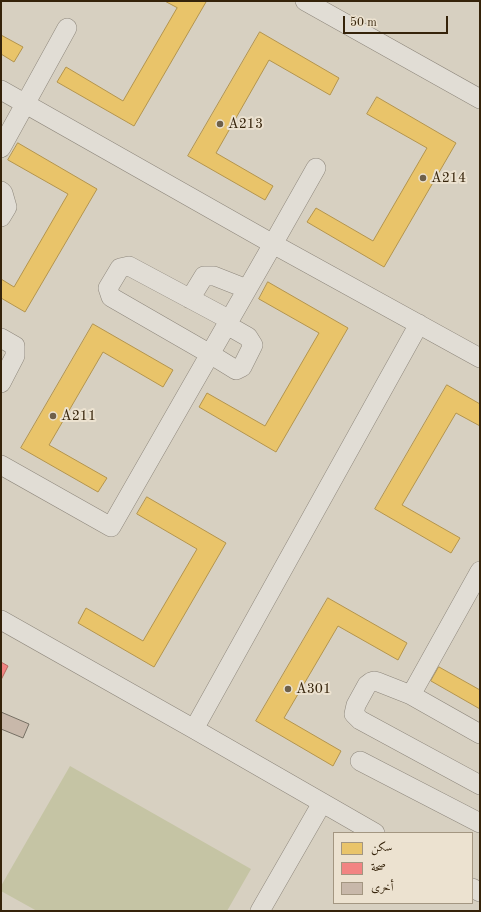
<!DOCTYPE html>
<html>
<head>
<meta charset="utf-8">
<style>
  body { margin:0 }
  #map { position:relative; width:481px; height:912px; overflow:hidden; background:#d7d0c1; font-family:"Old Standard TT",Amiri,serif }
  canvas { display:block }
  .frame { position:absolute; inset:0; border:2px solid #35230a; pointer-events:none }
  .legend { position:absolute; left:333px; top:832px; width:140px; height:72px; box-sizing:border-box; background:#ece2d0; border:1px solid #a39681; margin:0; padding:5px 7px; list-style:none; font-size:12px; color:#35230a }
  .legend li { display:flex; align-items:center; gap:8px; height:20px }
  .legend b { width:20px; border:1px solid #a39681 }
  .scale { position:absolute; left:343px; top:16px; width:105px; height:18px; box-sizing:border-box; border:2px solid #35230a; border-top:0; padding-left:5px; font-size:12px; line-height:14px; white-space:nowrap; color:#35230a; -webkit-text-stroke:3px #ece2d0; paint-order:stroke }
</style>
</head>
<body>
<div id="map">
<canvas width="481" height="912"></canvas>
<div class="frame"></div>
<ul class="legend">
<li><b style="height:11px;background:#e9c46a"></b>سكن</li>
<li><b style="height:11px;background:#f28482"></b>صحة</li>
<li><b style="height:11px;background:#c8b8aa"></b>أخرى</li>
</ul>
<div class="scale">50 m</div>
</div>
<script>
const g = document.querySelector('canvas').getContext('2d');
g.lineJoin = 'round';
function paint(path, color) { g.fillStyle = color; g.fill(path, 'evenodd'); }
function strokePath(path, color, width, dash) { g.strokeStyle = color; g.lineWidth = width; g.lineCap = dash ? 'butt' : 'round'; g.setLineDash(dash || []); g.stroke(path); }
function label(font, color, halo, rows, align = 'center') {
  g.font = font + ' "Old Standard TT",serif'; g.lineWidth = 4; g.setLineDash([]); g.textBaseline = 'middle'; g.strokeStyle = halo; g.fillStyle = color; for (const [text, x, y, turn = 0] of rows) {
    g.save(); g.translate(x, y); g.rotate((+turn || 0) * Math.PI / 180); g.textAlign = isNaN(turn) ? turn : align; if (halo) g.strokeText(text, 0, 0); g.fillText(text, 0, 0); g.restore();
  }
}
const green = new Path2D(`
  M70 766 251 869 227 911H37L1 891V886Z`);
const homes = new Path2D(`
  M165 1H204L206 2 134 126 57 82 66 67 123 101 177 8Z
  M260 32 339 78 330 95 269 60 216 153 273 186 265 200 188 156Z
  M1 35 23 47 14 62 1 54Z
  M377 97 456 143 384 267 307 222 316 208 373 241 427 148 367 114Z
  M18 143 97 189 25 312 1 298V279L14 287 68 194 8 160Z
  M268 282 348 328 276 452 199 407 207 393 265 426 319 333 259 299Z
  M93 324 173 370 163 387 103 352 49 445 107 478 98 492 21 448Z
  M447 385 480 404V426L456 413 402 505 460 538 451 553 375 509Z
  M147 497 226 543 154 667 78 623 86 608 143 641 197 549 137 514Z
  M328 598 407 643 398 660 338 626 284 718 341 751 333 766 256 721Z
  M439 667 480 690V709L431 681Z`);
const health = new Path2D(`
  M1 662 8 666 1 680Z`);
const building = new Path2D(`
  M1 712 29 724 23 738 1 729Z`);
const minor = new Path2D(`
  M305 1 480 99
  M1 90 273 244 480 358
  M1 148 67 28
  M1 191 3 193 7 207 1 217
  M190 299 204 276H214L247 289
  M227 325 248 337 253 345 242 367 236 370 210 354 111 297 108 288 120 268 129 266 230 320
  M1 338 15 346V356L1 383
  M1 465 111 527 273 244 316 168
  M1 620 194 729 375 833
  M411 695 480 571
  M194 729 419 324
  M480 734 411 695 378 682 374 681 371 682 367 685 356 705 354 714 360 720 480 785
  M360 761 480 823
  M472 888 480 892
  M260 911 322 803`);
const markers = [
  [220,124,4,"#6e604a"],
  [423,178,4,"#6e604a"],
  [53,416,4,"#6e604a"],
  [288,689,4,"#6e604a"]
];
const poiNames = [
  ["A213",228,124],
  ["A214",431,178],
  ["A211",61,416],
  ["A301",296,689]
];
paint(green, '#c5c4a4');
paint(homes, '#e9c46a');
strokePath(homes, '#b3944d', 1);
paint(health, '#f28482');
strokePath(health, '#b9675e', 1);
paint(building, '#c8b8aa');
strokePath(building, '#767064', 1);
strokePath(minor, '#8e877c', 20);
strokePath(minor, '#e1ddd5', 19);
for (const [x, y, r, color] of markers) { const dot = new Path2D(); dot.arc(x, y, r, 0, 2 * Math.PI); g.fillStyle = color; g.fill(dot); strokePath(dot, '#ece2d0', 1.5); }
label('14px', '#35230a', '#ece2d0', poiNames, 'left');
</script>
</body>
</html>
